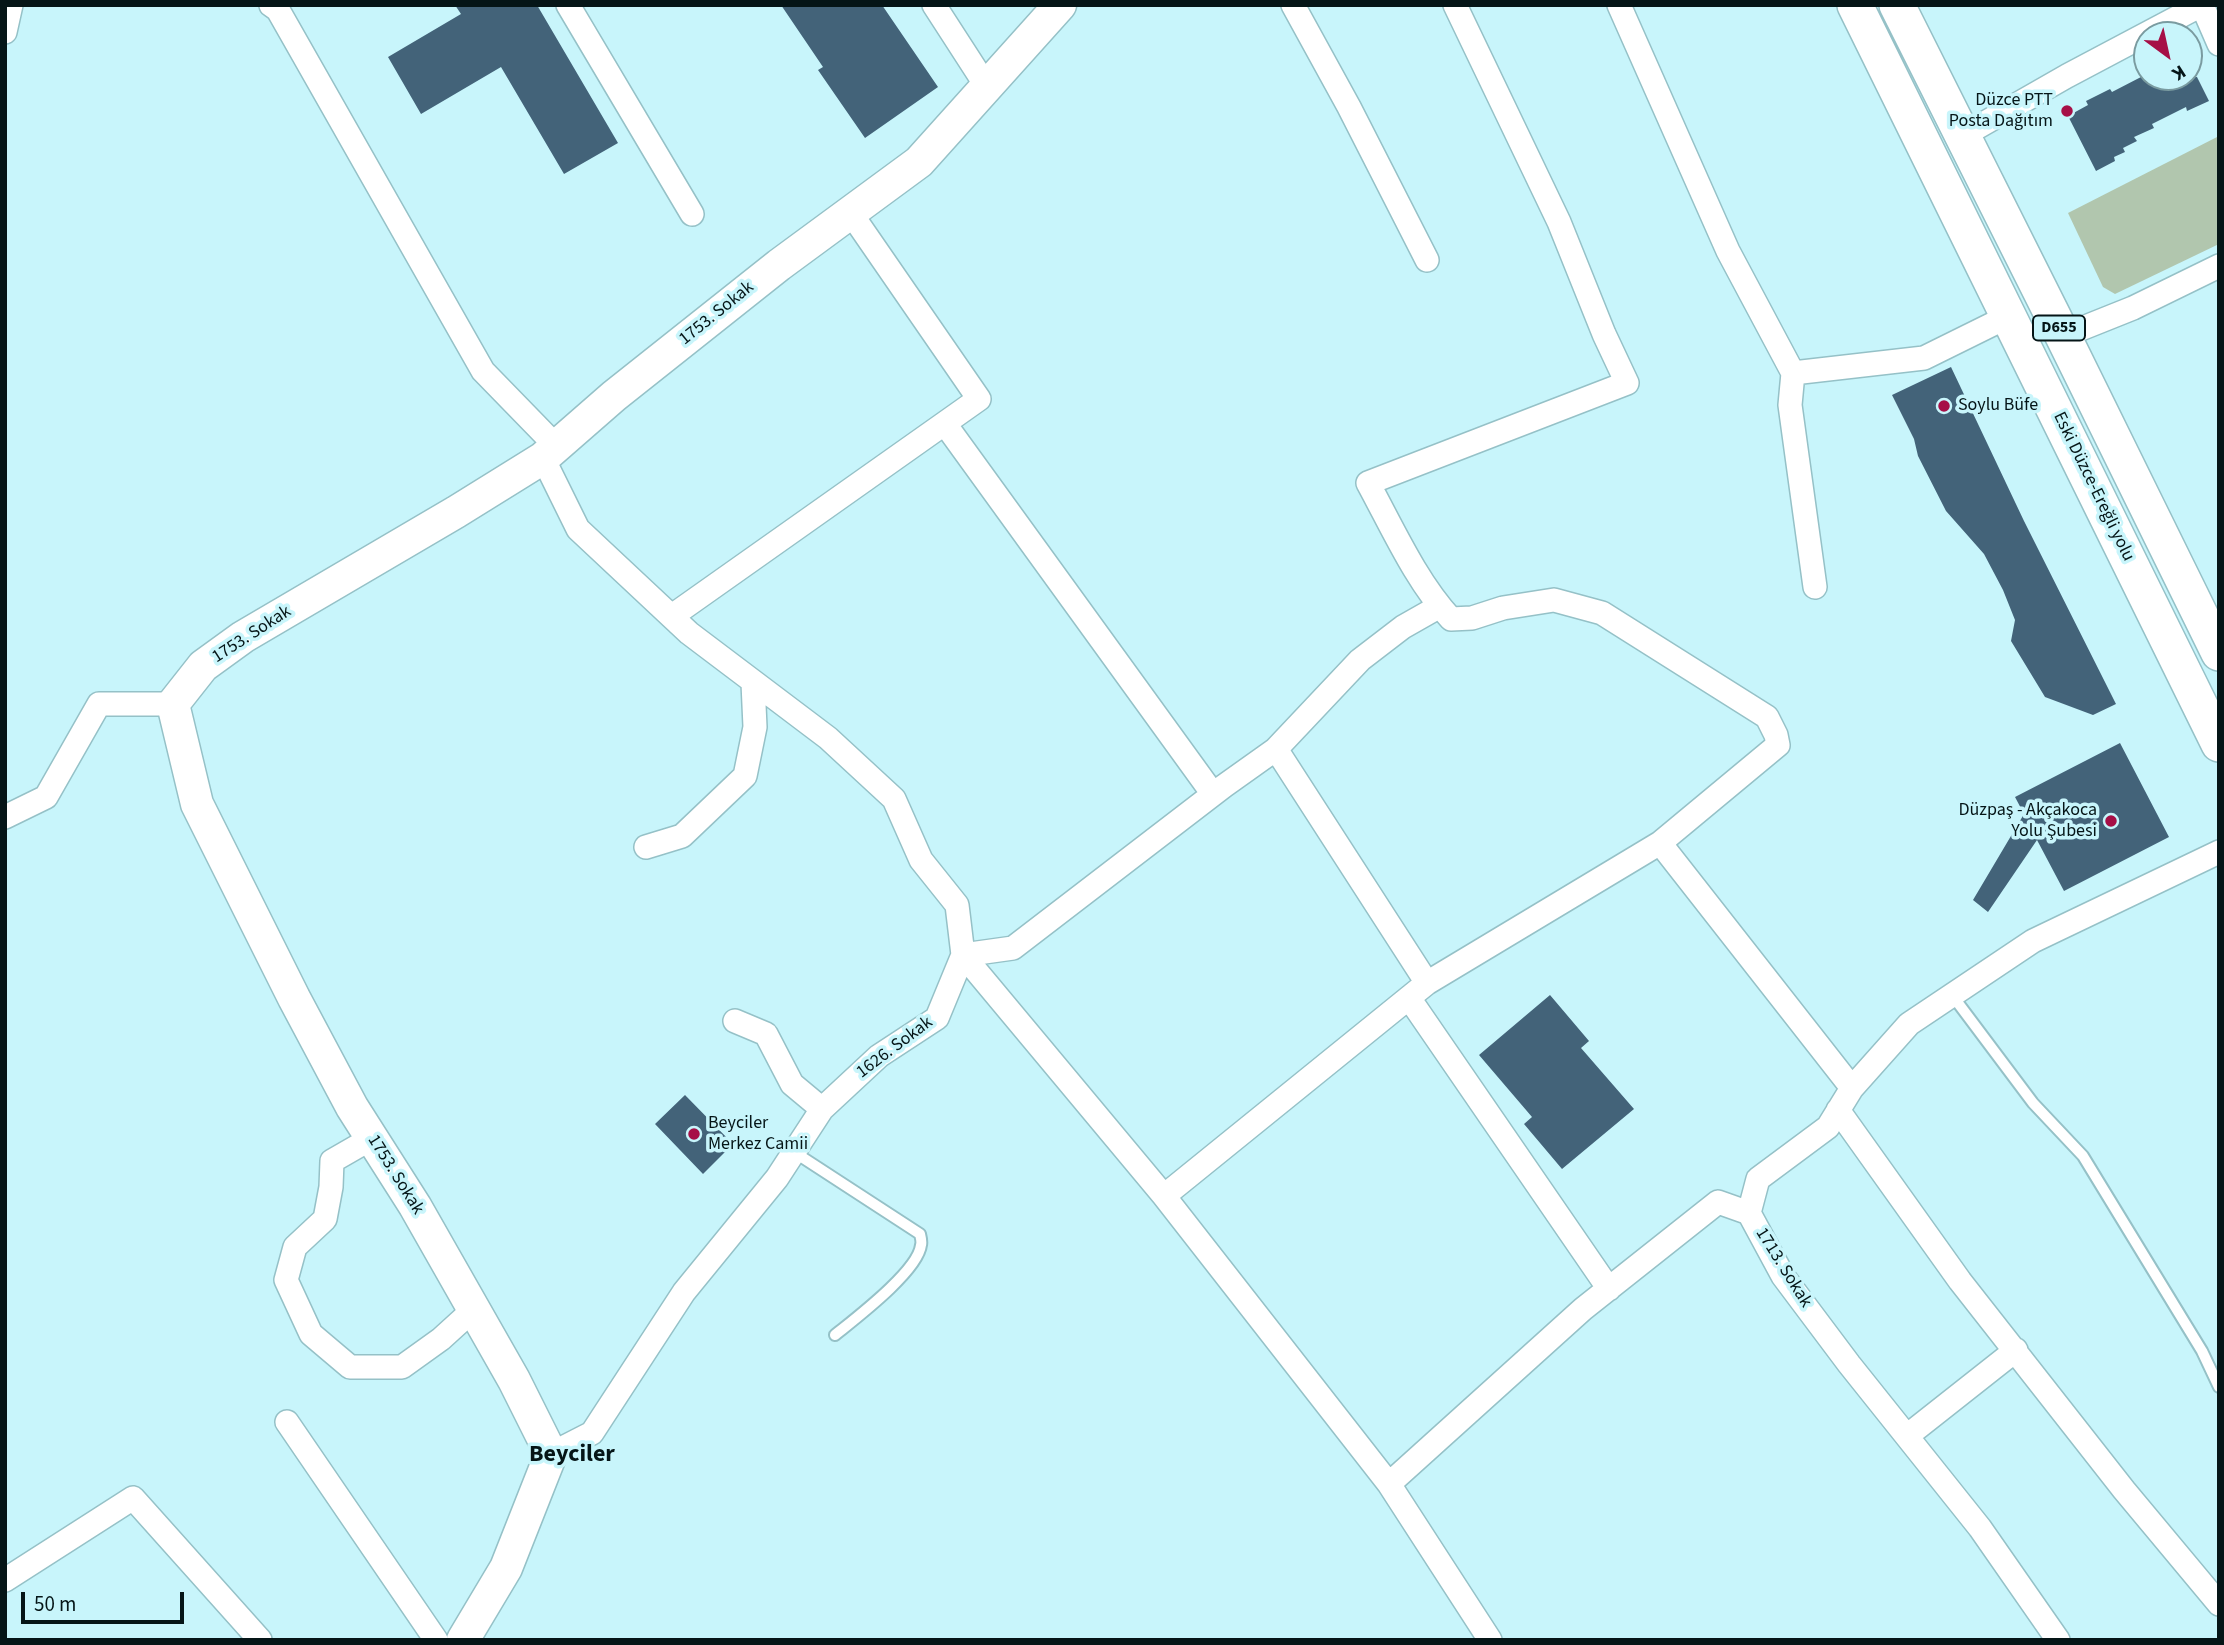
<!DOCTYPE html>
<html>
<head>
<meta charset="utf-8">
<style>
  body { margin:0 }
  #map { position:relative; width:2224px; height:1645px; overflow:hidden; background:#c8f5fb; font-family:"Source Sans 3",sans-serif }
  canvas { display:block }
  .frame { position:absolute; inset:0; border:7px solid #051517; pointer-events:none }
  .north { position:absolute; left:2133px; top:21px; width:70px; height:70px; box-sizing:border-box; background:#c8f5fb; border:2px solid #7a9ba0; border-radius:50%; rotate:147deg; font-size:19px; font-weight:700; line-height:28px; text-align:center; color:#051517 }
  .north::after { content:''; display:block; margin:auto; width:24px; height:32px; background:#a60f46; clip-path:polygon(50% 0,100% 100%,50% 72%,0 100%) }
  .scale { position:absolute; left:21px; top:1592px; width:163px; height:32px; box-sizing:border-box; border:4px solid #051517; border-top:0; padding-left:9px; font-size:21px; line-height:24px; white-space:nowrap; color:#051517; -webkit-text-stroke:5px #c8f5fb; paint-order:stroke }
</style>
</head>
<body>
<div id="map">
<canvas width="2224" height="1645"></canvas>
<div class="frame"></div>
<div class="north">K</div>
<div class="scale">50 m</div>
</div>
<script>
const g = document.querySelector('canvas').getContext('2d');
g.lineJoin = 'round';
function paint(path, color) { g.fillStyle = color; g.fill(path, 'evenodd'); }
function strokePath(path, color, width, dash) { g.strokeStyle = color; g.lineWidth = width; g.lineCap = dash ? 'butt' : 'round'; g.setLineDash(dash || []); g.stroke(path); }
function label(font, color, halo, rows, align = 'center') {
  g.font = font + ' "Source Sans 3",sans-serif'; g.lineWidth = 7; g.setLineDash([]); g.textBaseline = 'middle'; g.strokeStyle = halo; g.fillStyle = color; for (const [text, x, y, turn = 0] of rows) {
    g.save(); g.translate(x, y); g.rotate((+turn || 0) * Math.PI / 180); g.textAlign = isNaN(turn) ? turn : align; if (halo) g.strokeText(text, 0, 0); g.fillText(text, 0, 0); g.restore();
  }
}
const green = new Path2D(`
  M2219 136V244L2115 294 2103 287 2068 213Z`);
const building = new Path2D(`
  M455 5H537L618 143 564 174 501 67 421 114 388 57 461 14Z
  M781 5H882L938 87 865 138 818 70 823 67Z
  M2141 77H2197L2209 101 2187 111 2186 107 2152 124 2154 128 2134 137 2137 141 2123 148 2125 152 2114 157 2115 161 2096 171 2068 116 2088 105 2086 101 2110 89 2112 92Z
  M1951 367 2024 521 2116 704 2093 715 2045 697 2011 641 2015 620 2003 590 1984 554 1946 511 1918 456 1914 439 1892 395Z
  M2120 743 2169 837 2064 891 2037 840 1988 912 1973 900 2024 814 2015 797Z
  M1550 995 1589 1041 1581 1048 1634 1109 1562 1169 1524 1124 1532 1117 1479 1055Z
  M685 1095 733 1144 703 1174 655 1124Z`);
const lane = new Path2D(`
  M1952 995 2033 1103 2083 1156 2202 1351 2219 1387
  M794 1152 920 1234C921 1238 922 1242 921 1245 918 1271 856 1318 835 1335`);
const street = new Path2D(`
  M271 5 278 10 483 371 556 446
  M568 5 692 214
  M934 5 987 87
  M1293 5 1349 107 1427 260
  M1619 5 1728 251 1793 373 1924 358 2009 316
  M2202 5 2219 44
  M5 32 11 5
  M1962 136 2067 76 2201 5
  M2063 336 2133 308 2219 266
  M1793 373 1790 405 1815 587
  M945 424 1213 794
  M543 458 578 529 689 633 828 738 894 799 921 860 957 905 963 955 937 1018 879 1056 822 1109 777 1178 684 1292 592 1433 551 1454
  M672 616 979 399 850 212
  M1276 749 1427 983
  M5 817 46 797 99 704H173
  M1660 843 1852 1088
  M646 847 682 836 745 776 755 727 753 683
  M963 955 1164 1196 1389 1484 1490 1640
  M963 955 1013 948 1224 786 1276 749 1360 660 1403 627 1440 606
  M1409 998 1609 1289
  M735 1021 766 1034 792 1084 822 1109
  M1838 1110 1960 1281 2124 1490 2219 1604
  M372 1138 332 1161 331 1187 325 1219 295 1247 286 1280 311 1334 350 1367H402L441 1339 474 1309
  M1164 1196 1427 983 1660 843 1778 745 1776 735 1767 717 1602 613 1554 600 1503 608 1472 618 1451 619C1416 581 1393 529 1368 483L1627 383 1604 334 1559 222 1455 5
  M287 1422 436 1640
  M1907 1436 2016 1350
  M1389 1484 1583 1309 1718 1202 1749 1213
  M5 1580 133 1498 260 1640
  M2058 1640 1980 1528 1849 1364 1783 1276 1749 1213 1758 1179 1828 1127 1852 1088 1909 1024 2033 941 2219 852`);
const secondary = new Path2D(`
  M463 1640 506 1568 551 1454 514 1380 415 1206 352 1107 294 998 197 804 173 704 203 666 243 637 456 512 543 458 614 396 779 265 919 162 1060 5`);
const primary = new Path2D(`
  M1855 5 2219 744
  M1897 5 2063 336 2219 653`);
const markers = [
  [2067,111,7,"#a60f46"],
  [1944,406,7,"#a60f46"],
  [2111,821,7,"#a60f46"],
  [694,1134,7,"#a60f46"]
];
const shields = [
  [2059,328,52]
];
const shieldNames = [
  ["D655",2059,328]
];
const poiNames = [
  ["Düzce PTT",2053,101],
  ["Posta Dağıtım",2053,122],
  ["Soylu Büfe",1958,406,"left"],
  ["Düzpaş - Akçakoca",2097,811],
  ["Yolu Şubesi",2097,832],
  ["Beyciler",708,1124,"left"],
  ["Merkez Camii",708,1145,"left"]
];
const streetNames = [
  ["1753. Sokak",717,314,-39],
  ["Eski Düzce-Ereğli yolu",2093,487,64],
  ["1753. Sokak",252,635,-33],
  ["1626. Sokak",895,1048,-37],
  ["1753. Sokak",395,1175,58],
  ["1713. Sokak",1783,1268,58]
];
const districtNames = [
  ["Beyciler",572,1456]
];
paint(green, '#b1c6ae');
paint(building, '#436379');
strokePath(lane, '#95c1c7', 14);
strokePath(street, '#95c1c7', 26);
strokePath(secondary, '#95c1c7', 35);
strokePath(primary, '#95c1c7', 38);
strokePath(lane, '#fff', 10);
strokePath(street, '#fff', 23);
strokePath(secondary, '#fff', 32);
strokePath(primary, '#fff', 35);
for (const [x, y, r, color] of markers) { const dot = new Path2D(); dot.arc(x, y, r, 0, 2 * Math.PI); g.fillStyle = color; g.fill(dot); strokePath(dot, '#c8f5fb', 2.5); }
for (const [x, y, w] of shields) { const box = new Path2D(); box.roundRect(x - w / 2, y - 12.5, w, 25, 5); g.fillStyle = '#c8f5fb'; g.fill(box); strokePath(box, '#051517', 2); }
label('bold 16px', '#051517', null, shieldNames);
label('18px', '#051517', '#c8f5fb', poiNames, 'right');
label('18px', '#051517', '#c8f5fb', streetNames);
label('bold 24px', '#051517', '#c8f5fb', districtNames);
</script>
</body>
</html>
